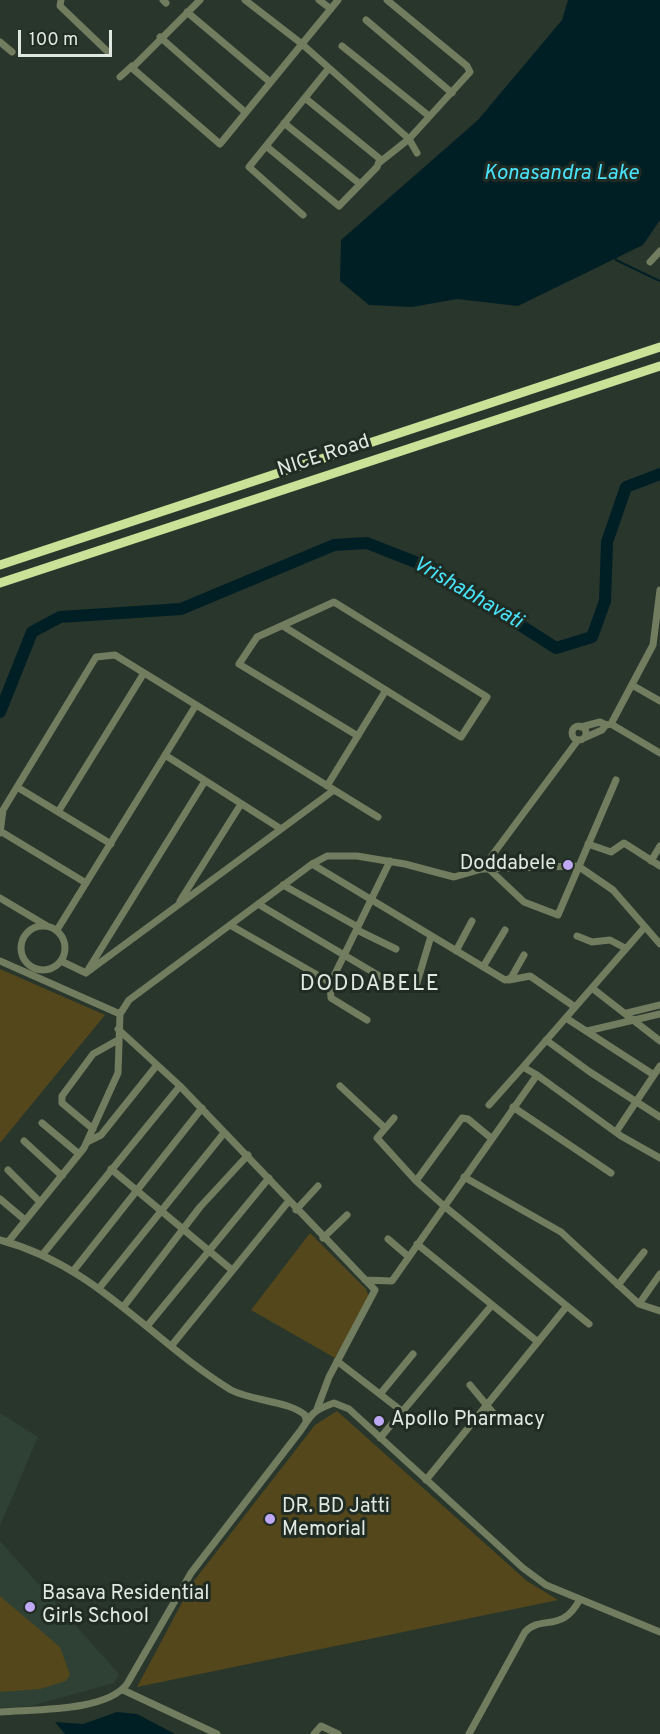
<!DOCTYPE html>
<html>
<head>
<meta charset="utf-8">
<style>
  body { margin:0 }
  #map { position:relative; width:660px; height:1734px; overflow:hidden; background:#29362c; font-family:Overpass,sans-serif }
  canvas { display:block }
  .scale { position:absolute; left:18px; top:30px; width:94px; height:27px; box-sizing:border-box; border:3px solid #e0e8e2; border-top:0; padding-left:8px; font-size:18px; line-height:21px; white-space:nowrap; color:#e0e8e2; -webkit-text-stroke:4px #202c23; paint-order:stroke }
</style>
</head>
<body>
<div id="map">
<canvas width="660" height="1734"></canvas>
<div class="scale">100 m</div>
</div>
<script>
const g = document.querySelector('canvas').getContext('2d');
g.lineJoin = 'round';
function paint(path, color) { g.fillStyle = color; g.fill(path, 'evenodd'); }
function strokePath(path, color, width, dash) { g.strokeStyle = color; g.lineWidth = width; g.lineCap = dash ? 'butt' : 'round'; g.setLineDash(dash || []); g.stroke(path); }
function label(font, color, halo, rows, align = 'center') {
  g.font = font + ' Overpass,sans-serif'; g.lineWidth = 6; g.setLineDash([]); g.textBaseline = 'middle'; g.strokeStyle = halo; g.fillStyle = color; for (const [text, x, y, turn = 0] of rows) {
    g.save(); g.translate(x, y); g.rotate((+turn || 0) * Math.PI / 180); g.textAlign = isNaN(turn) ? turn : align; if (halo) g.strokeText(text, 0, 0); g.fillText(text, 0, 0); g.restore();
  }
}
const built = new Path2D(`
  M0 1413 38 1437 0 1526Z
  M0 1541 119 1674 114 1683 30 1706 0 1708Z`);
const green = new Path2D(`
  M0 969 105 1015 0 1143Z
  M310 1233 366 1289 369 1297 335 1358 251 1310Z
  M337 1411 527 1581 558 1600 137 1687 193 1582 315 1425Z
  M0 1596 60 1647 70 1675 66 1681 40 1689 0 1692Z`);
const water = new Path2D(`
  M568 0H660V220L643 245 518 306 457 299 412 307 369 305 340 281 341 240 478 120 562 20Z
  M117 1712 137 1714 175 1734H65L55 1722 83 1724Z`);
const stream = new Path2D(`
  M615 256 616 260 660 281`);
const river = new Path2D(`
  M0 712 32 632 60 617 181 609 334 545 367 543 433 569 556 648 592 637 605 601 607 542 626 487 660 474`);
const minor = new Path2D(`
  M61 0 60 6 107 51
  M163 0 166 3
  M200 0 132 68 220 144 338 0
  M245 0 302 44 409 139 417 153
  M319 0 331 9
  M187 12 270 82
  M366 20 452 93
  M160 37 245 112
  M0 42 12 52
  M342 46 429 116
  M120 77 132 66
  M284 123 360 184
  M266 146 339 206 377 167 380 159 305 98
  M380 162 409 139 470 72 467 66 387 0
  M303 215 249 167 329 68
  M650 262 660 251
  M283 626 461 737 487 697 334 602 257 637 239 664 358 736
  M632 685 660 701
  M611 724 660 753
  M606 725 611 724 653 645 660 590
  M572 733a7 7 0 1 1 14 0a7 7 0 1 1-14 0Z
  M581 727 600 722 606 725 602 730 584 738
  M165 755 281 829
  M327 786 386 690
  M17 787 111 844
  M58 812 144 673
  M0 831 86 883
  M0 833 3 810 96 657 115 655 378 817
  M588 844 611 852 624 843 660 866
  M651 861 660 846
  M312 864 505 980 511 978 524 955
  M482 869 578 740
  M489 869 524 902 558 915 616 780
  M283 885 358 927
  M0 898 47 926
  M180 901 241 804
  M258 904 398 987
  M230 925 326 980 330 984 331 998 367 1020
  M21 948a22 22 0 1 1 44 0a22 22 0 1 1-44 0Z
  M57 930 196 705
  M357 930 396 949
  M577 936 592 942 610 940 625 948
  M456 951 472 921
  M0 961 120 1014
  M61 961 86 973 205 781
  M483 967 505 930
  M86 973 334 790
  M509 980 530 976 575 1007
  M330 984 390 861
  M416 986 431 936
  M592 988 660 1041
  M627 1013 660 1005
  M566 1018 654 1075
  M587 1031 660 1014
  M546 1040 590 1072 660 1117
  M537 1075 621 1136 660 1158
  M180 1086 375 1290 329 1377 317 1409
  M340 1086 385 1128
  M489 1105 523 1067
  M513 1107 611 1173
  M394 1118 377 1138 416 1181 444 1206 589 1324
  M42 1123 79 1154
  M93 1129 62 1103V1096L93 1054 118 1040
  M616 1132 660 1066
  M24 1141 62 1176
  M87 1142 101 1135 157 1065
  M111 1169 232 1270
  M8 1170 40 1202
  M464 1177 561 1232 639 1304 660 1311
  M416 1181 462 1118 468 1119 491 1138
  M0 1199 25 1220
  M296 1210 318 1186
  M323 1238 347 1215
  M388 1239 409 1257
  M0 1240C97 1266 150 1340 231 1390 252 1401 289 1401 305 1415L306 1420
  M8 1242 84 1148 118 1073 120 1014 129 1000 312 864 327 856H357L405 864 454 877 482 869 578 866 613 890 660 944
  M417 1244 538 1342
  M43 1254 180 1086 118 1029
  M74 1270 202 1108
  M365 1280 392 1281 537 1075 523 1067 644 928
  M618 1285 644 1252
  M100 1287 224 1133
  M639 1304 660 1274
  M124 1306 200 1207 248 1155
  M148 1325 269 1178
  M172 1345 288 1202
  M337 1361 403 1412
  M470 1385 499 1420
  M381 1393 413 1354
  M380 1438 492 1305
  M426 1480 567 1306
  M123 1690 217 1734
  M0 1712C34 1709 106 1712 127 1684L191 1573 301 1430C312 1413 314 1410 334 1403L349 1409 523 1568 546 1585 660 1632
  M314 1734 321 1726 338 1734
  M469 1734 525 1632C542 1614 562 1634 580 1599`);
const highway = new Path2D(`
  M0 565 660 347
  M0 583 660 366`);
const markers = [
  [568,865,6,"#bfa9f4"],
  [379,1421,6,"#bfa9f4"],
  [270,1519,6,"#bfa9f4"],
  [30,1607,6,"#bfa9f4"]
];
const streetNames = [
  ["NICE Road",324,457,-18]
];
const poiNames = [
  ["Doddabele",556,865,"right"],
  ["Apollo Pharmacy",391,1421],
  ["DR. BD Jatti",282,1508],
  ["Memorial",282,1531],
  ["Basava Residential",42,1595],
  ["Girls School",42,1618]
];
const waterNames = [
  ["Konasandra Lake",561,175],
  ["Vrishabhavati",467,594,30]
];
const quarterNames = [
  ["DODDABELE",370,986]
];
paint(built, '#2f4134');
paint(green, '#53471b');
paint(water, '#001f25');
strokePath(stream, '#001f25', 2);
strokePath(river, '#001f25', 12);
strokePath(minor, '#727c5f', 7);
strokePath(highway, '#cae198', 9);
for (const [x, y, r, color] of markers) { const dot = new Path2D(); dot.arc(x, y, r, 0, 2 * Math.PI); g.fillStyle = color; g.fill(dot); strokePath(dot, '#202c23', 2); }
label('20px', '#e0e8e2', '#202c23', streetNames);
label('20px', '#e0e8e2', '#202c23', poiNames, 'left');
label('italic 21px', '#49e3fb', '#202c23', waterNames);
g.letterSpacing = '1.5px';
label('22px', '#e0e8e2', '#202c23', quarterNames);
g.letterSpacing = '0px';
</script>
</body>
</html>
